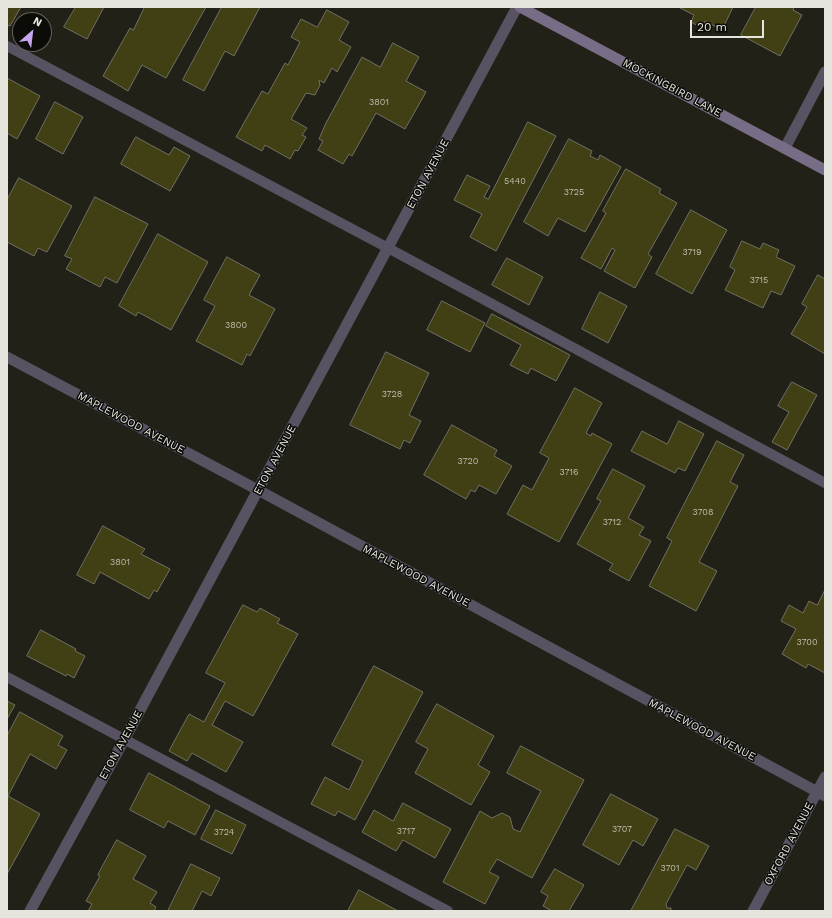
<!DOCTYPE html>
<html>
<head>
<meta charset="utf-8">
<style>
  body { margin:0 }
  #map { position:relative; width:832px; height:918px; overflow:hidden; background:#222117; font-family:"Work Sans",sans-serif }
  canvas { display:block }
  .frame { position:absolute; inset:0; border:8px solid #e5e5de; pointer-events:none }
  .north { position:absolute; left:12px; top:12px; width:40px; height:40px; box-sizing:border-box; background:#0b0b07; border:1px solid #62625d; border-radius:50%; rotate:28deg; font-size:11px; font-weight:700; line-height:16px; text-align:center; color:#e5e5de }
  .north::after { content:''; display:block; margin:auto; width:14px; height:18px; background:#c7a6f0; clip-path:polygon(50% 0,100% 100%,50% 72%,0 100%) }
  .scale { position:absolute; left:690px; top:20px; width:74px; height:18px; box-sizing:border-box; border:2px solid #e5e5de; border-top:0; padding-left:5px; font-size:12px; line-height:14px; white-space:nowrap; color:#e5e5de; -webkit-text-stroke:3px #0b0b07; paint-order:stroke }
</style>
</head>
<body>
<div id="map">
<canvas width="832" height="918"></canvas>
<div class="frame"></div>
<div class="north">N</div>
<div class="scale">20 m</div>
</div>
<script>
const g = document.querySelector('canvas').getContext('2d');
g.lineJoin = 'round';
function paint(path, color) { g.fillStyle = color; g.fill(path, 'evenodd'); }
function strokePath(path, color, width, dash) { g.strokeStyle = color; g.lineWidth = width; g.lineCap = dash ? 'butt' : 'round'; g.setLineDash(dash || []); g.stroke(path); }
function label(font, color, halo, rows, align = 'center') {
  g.font = font + ' "Work Sans",sans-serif'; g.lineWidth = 3; g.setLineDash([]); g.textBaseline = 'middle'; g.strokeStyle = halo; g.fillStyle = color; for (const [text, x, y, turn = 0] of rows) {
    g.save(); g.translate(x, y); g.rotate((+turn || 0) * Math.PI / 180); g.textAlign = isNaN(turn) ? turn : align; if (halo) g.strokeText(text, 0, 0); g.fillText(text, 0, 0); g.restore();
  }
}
const building = new Path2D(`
  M7 7H21L10 26 7 25Z
  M76 7H104L87 39 64 27Z
  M145 7H206L166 78 142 65 128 91 103 76 130 28 133 30Z
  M222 7H260L234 56 225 51 204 91 183 80Z
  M681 7H733L722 30 705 21 702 28 691 22 694 15 680 8Z
  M756 7H794L793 10 802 15 780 56 741 35Z
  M327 10 349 22 339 40 351 47 337 72 332 68 324 83 319 80 320 85 315 95 306 93 291 119 307 128 302 135 306 137 298 151 295 150 290 159 265 145 262 151 236 137 262 91 268 94 285 63 288 65 300 42 291 37 301 19 317 27Z
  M393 43 419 57 406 81 426 92 405 129 376 113 352 156 349 154 343 164 318 150 323 141 319 139 326 123 362 57 380 67Z
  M7 78 40 96 17 139 7 133V134Z
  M55 102 83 117 63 154 36 139Z
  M528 122 556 136 496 251 470 237 482 214 454 200 467 175 490 186 484 197 488 199Z
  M136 137 169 155 174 147 190 156 170 191 121 164Z
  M569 139 592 151 590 156 598 160 600 155 621 167 585 232 558 218 548 236 524 222Z
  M626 169 661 189 659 193 677 203 648 254 652 257 635 288 604 271 615 250 612 248 601 269 581 258 606 213 603 211Z
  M19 178 72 206 47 252 38 248 34 256 7 242V200Z
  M95 197 148 224 117 283 105 277 100 287 66 269 72 259 65 256Z
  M691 210 727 230 692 294 656 274Z
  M158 234 208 262 171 330 138 312 136 316 119 306Z
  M742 241 760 249 763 243 779 250 776 257 795 266 781 295 771 291 763 308 725 290 735 270 730 267Z
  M227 257 260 275 249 295 275 309 250 356 247 354 242 365 196 341 215 306 204 300Z
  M507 258 543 277 529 305 492 285Z
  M818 275 825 279V354L791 334 807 307 802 304Z
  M600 292 627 306 608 343 582 329Z
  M442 301 485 323 470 352 427 330Z
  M492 314 570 355 556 381 531 368 528 374 510 365 521 345 486 326Z
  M386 352 429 373 409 415 421 421 410 443 404 440 400 449 350 425Z
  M792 382 817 395 787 450 772 442 789 412 778 406Z
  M575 388 602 403 586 433 591 436 592 433 612 444 559 542 507 514 523 485 532 490 549 458 540 453Z
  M679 421 704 434 685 471 678 468 675 473 631 451 642 431 667 444Z
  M452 425 497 450 494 456 512 466 496 494 479 485 475 492 471 490 466 499 424 475Z
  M717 441 744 455 730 482 738 486 699 562 717 571 696 611 649 586 672 541 667 538Z
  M613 469 645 486 628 518 644 527 639 535 651 541 629 581 609 570 613 564 577 544 601 501 597 499Z
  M103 526 145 549 141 554 170 569 157 592 154 590 149 599 100 572 94 584 77 575Z
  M825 590V673L808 664 806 668 782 654 796 629 781 621 789 605 803 613 809 601 817 605Z
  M243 605 257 612 260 608 280 619 277 623 298 634 253 716 225 701 212 725 243 742 226 772 192 753 187 761 169 751 189 714 204 722 225 683 206 673Z
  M41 630 76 649 75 651 85 656 74 678 67 674 66 676 27 656Z
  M374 666 423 692 355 820 338 811 335 816 311 804 325 777 349 790 363 761 332 745Z
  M7 701 15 705 7 719Z
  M437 704 494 736 478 765 490 772 471 805 415 773 428 749 416 742Z
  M20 712 63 736 58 745 67 750 56 769 30 754 8 796 40 814 7 874V736Z
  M521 746 584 780 532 878 497 859 489 872 499 877 485 904 443 882 480 811 492 818 502 813 510 817 513 829 520 832 541 791 507 773Z
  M149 773 210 806 195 835 168 821 164 828 130 810Z
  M611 794 658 819 643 846 633 840 619 865 583 845Z
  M403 803 451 829 435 858 403 840 396 851 362 832 374 810 393 821Z
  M216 810 246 825 232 854 201 839Z
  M675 829 709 846 696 870 687 865 666 904 667 908H671V911H631Z
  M117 840 146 856 133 879 157 892 150 903 156 907 154 911H88L92 904 86 901 100 876 98 875Z
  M191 864 220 878 211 896 202 891 192 911H168Z
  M555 869 584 885 569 911H552L543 906 548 896 541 892Z
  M359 890 398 911H348Z`);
const service = new Path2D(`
  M7 46 388 248 825 483
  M7 677 448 911`);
const minor = new Path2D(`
  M785 148 825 72
  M7 357 258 490 825 796
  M30 911 124 740 517 7
  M753 911 825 777`);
const secondary = new Path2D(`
  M520 7 825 170`);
const numberNames = [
  ["3801",379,102],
  ["5440",515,181],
  ["3725",574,192],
  ["3719",692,252],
  ["3715",759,280],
  ["3800",236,325],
  ["3728",392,394],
  ["3720",468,461],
  ["3716",569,472],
  ["3708",703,512],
  ["3712",612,522],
  ["3801",120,562],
  ["3700",807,642],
  ["3707",622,829],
  ["3717",406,831],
  ["3724",224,832],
  ["3701",670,868]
];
const streetNames = [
  ["MOCKINGBIRD LANE",672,88,28],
  ["ETON AVENUE",428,174,-62],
  ["MAPLEWOOD AVENUE",131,423,28],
  ["ETON AVENUE",275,460,-62],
  ["MAPLEWOOD AVENUE",416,576,28],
  ["MAPLEWOOD AVENUE",702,730,28],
  ["ETON AVENUE",121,745,-61],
  ["OXFORD AVENUE",789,844,-62]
];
paint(building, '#413f14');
strokePath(building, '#717064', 1);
strokePath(service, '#585262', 10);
strokePath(minor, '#585262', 11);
strokePath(secondary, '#786d87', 11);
label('9px', '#bcbcac', null, numberNames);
label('11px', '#e5e5de', '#0b0b07', streetNames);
</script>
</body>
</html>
